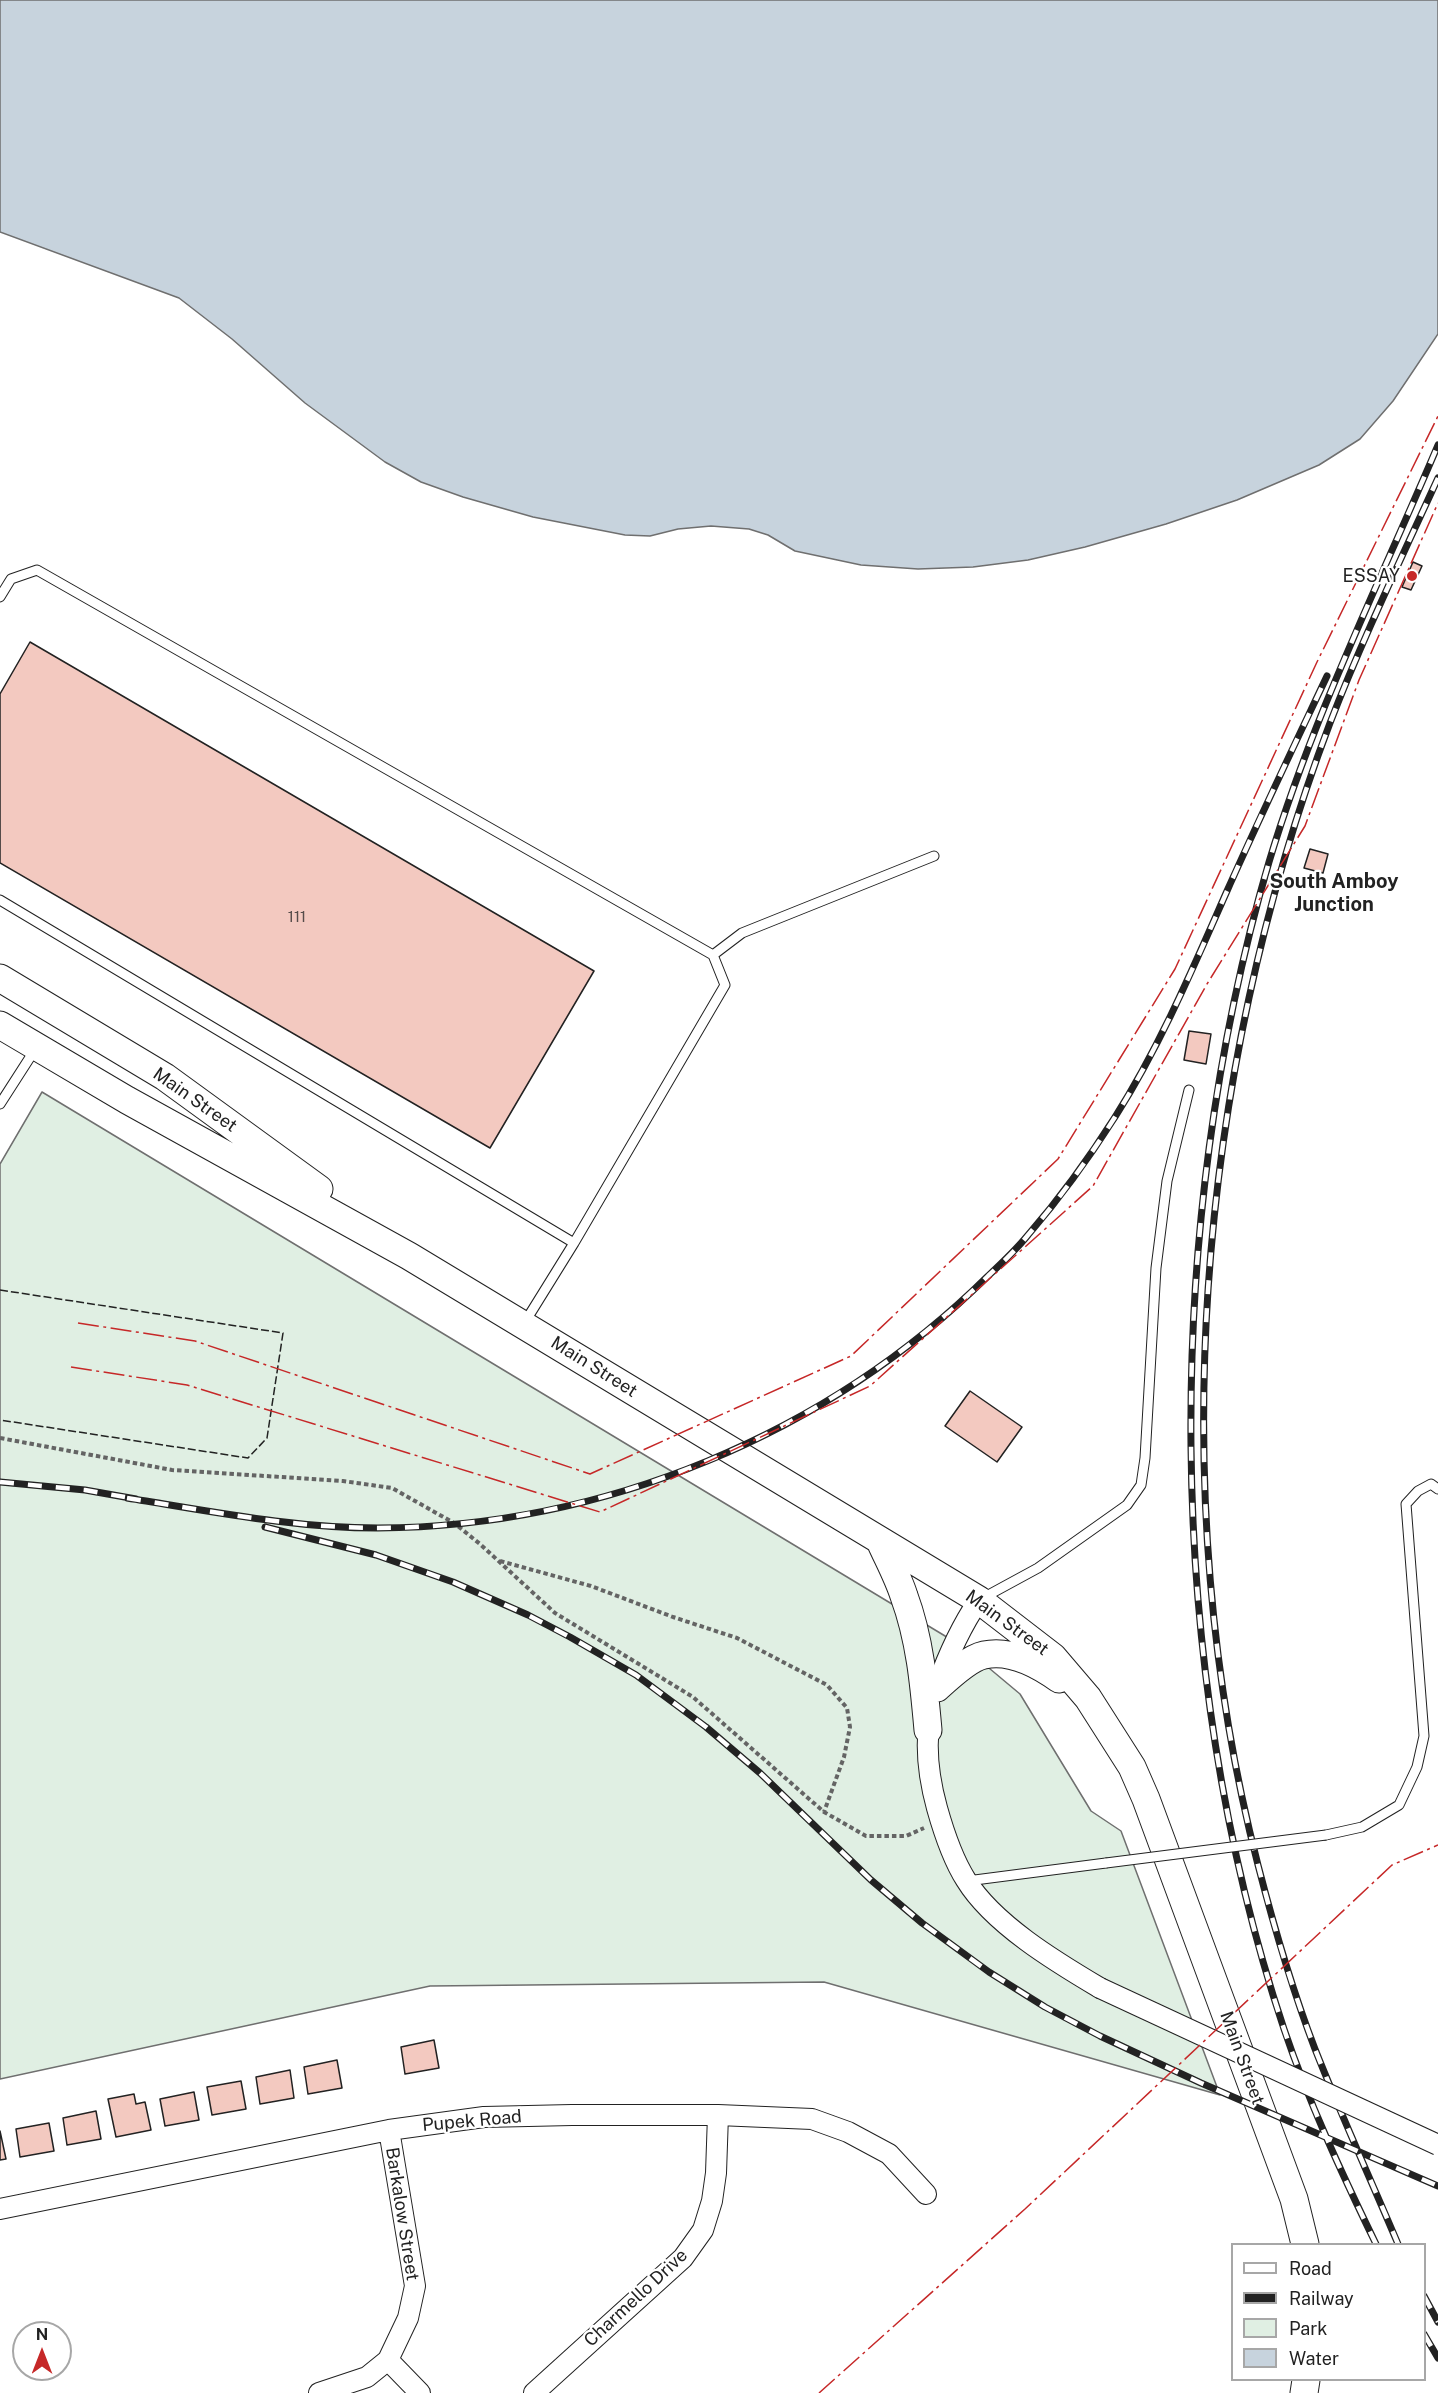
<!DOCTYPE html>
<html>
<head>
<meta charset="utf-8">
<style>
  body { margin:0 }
  #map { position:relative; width:1438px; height:2393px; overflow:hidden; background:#fff; font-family:"Public Sans",sans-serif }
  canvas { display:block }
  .legend { position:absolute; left:1231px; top:2243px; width:195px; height:138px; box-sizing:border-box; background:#fff; border:2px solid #a7a7a7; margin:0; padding:8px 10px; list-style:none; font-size:18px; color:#222 }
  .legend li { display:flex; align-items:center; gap:12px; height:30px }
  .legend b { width:30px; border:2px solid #a7a7a7 }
  .north { position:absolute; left:12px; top:2321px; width:60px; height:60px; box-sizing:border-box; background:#fff; border:2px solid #a7a7a7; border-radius:50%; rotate:0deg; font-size:16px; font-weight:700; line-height:24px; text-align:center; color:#222 }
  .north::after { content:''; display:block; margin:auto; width:21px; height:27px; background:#c62828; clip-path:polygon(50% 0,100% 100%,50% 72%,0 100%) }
</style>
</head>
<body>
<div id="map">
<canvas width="1438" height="2393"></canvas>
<ul class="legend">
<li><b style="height:8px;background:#fff"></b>Road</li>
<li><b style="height:8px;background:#222"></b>Railway</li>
<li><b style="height:16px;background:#e0efe3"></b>Park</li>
<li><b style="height:16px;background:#c7d3dd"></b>Water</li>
</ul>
<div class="north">N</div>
</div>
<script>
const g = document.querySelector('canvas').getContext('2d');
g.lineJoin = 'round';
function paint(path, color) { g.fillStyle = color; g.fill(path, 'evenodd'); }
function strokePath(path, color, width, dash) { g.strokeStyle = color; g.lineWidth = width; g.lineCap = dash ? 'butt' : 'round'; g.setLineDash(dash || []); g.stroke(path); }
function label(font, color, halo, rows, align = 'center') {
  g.font = font + ' "Public Sans",sans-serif'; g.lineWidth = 4.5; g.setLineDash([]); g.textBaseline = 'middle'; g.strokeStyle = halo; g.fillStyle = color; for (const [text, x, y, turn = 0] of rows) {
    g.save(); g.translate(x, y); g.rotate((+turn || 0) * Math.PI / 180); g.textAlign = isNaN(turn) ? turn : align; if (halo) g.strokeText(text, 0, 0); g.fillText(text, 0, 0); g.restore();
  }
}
const green = new Path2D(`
  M42 1092 965 1648 1020 1694 1091 1811 1121 1831 1220 2095 824 1982 430 1986 0 2079V1164Z`);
const water = new Path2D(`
  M0 0H1438V334L1393 401 1360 439 1319 465 1237 500 1166 524 1085 547 1028 560 973 567 918 569 861 565 795 551 768 535 749 529 711 526 678 529 650 536 625 535 533 517 463 497 421 482 385 462 305 403 232 339 179 298 0 232Z`);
const building = new Path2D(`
  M1413 562 1422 566 1411 590 1402 587Z
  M30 642 594 971 490 1148 0 863V694Z
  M1310 849 1328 854 1323 873 1304 868Z
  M1189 1031 1211 1034 1206 1064 1184 1060Z
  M970 1391 1022 1427 997 1462 945 1426Z
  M434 2040 439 2068 405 2074 401 2047Z
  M337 2060 342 2088 308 2094 304 2067Z
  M290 2070 294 2098 260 2104 256 2077Z
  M241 2081 246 2109 212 2115 207 2087Z
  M194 2092 199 2120 165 2126 160 2099Z
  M134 2094 136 2104 145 2102 151 2130 116 2137 108 2099Z
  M96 2111 101 2139 67 2145 63 2118Z
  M49 2123 54 2151 20 2157 16 2129Z
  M0 2131 6 2159 0 2160Z`);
const path = new Path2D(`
  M0 1438 172 1470 343 1481 392 1488 454 1523 480 1544 555 1613 693 1697 824 1812 866 1836H906L924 1828
  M500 1561 591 1586 673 1617 737 1638 827 1685 847 1708 850 1727 844 1757 824 1812`);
const service = new Path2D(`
  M0 597 11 579 37 570 713 955 725 985 574 1243 525 1322
  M0 900 574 1243
  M713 955 742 933 934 856
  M0 1104 36 1048
  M981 1599 1038 1568 1127 1505 1141 1485 1145 1458 1156 1268 1167 1181 1189 1090
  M1326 1835 1362 1827 1399 1805 1417 1767 1424 1736 1406 1504 1418 1491 1431 1484 1438 1489
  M967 1881 1106 1863`);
const minor = new Path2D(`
  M937 1686C948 1655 960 1628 979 1600
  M930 1718C925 1747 929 1779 937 1808 944 1833 952 1858 966 1880 993 1924 1056 1962 1100 1988
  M0 2209 389 2130 484 2117 572 2115H718L812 2119 848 2132 889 2154 926 2194
  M388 2360 420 2393
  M319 2393 367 2377 388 2360 408 2318 415 2286 389 2130
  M534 2393 683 2258 703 2230 712 2201 716 2173 718 2115`);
const secondary = new Path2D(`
  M0 978 165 1077 319 1189
  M0 1025 127 1100 409 1256 979 1600 1053 1657 1088 1698 1132 1767 1146 1799 1294 2199 1305 2244
  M880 1541C888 1559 898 1577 904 1596 920 1639 924 1685 928 1730
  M937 1688C948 1678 969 1658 984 1655 1011 1649 1038 1664 1059 1679
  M1304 2393 1306 2380`);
const rail = new Path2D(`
  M0 1482 85 1490 136 1499
  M127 1498C210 1511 294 1528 378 1528 604 1527 828 1434 988 1276 1002 1263 1016 1250 1028 1235 1060 1198 1089 1158 1115 1117 1160 1046 1193 968 1227 891 1259 819 1293 748 1327 676
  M265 1527 376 1555 453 1582 528 1615 570 1637 636 1675 706 1727 760 1773 871 1880 922 1923 989 1972 1045 2007 1100 2036 1201 2083 1438 2186
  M1376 2244C1342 2174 1309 2103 1284 2029 1163 1668 1162 1227 1269 862 1313 716 1379 584 1438 445
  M1398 2244C1371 2180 1341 2115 1315 2049 1292 1989 1274 1927 1258 1865 1163 1497 1196 1076 1330 723 1362 640 1401 559 1438 478
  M1424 2296 1438 2322
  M1424 2334 1438 2358`);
const serviceBridge = new Path2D(`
  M1106 1863 1326 1835`);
const minorBridge = new Path2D(`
  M1100 1988 1438 2145`);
const fence = new Path2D(`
  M0 1290 283 1333 267 1438 248 1458 0 1420`);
const power = new Path2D(`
  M78 1323 195 1341 590 1474 851 1356 1058 1159 1175 969 1317 662 1438 416
  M71 1367 187 1385 600 1512 870 1386 1093 1186 1207 984 1305 826 1359 680 1438 503
  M819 2393 1025 2209 1392 1865 1438 1845`);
const markers = [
  [1412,576,6,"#c62828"]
];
const numberNames = [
  ["111",297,917]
];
const poiNames = [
  ["ESSAY",1400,576]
];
const streetNames = [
  ["Main Street",195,1100,35],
  ["Main Street",594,1367,32],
  ["Main Street",1007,1623,36],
  ["Main Street",1242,2058,70],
  ["Pupek Road",472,2121,-5],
  ["Barkalow Street",402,2214,81],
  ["Charmello Drive",636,2298,-43]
];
const neighbourhoodNames = [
  ["South Amboy",1334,882],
  ["Junction",1334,905]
];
paint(green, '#e0efe3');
strokePath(green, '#6f6f6f', 1.5);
paint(water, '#c7d3dd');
strokePath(water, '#6f6f6f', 1.5);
paint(building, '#f3c9c0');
strokePath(building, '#222', 1.5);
strokePath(service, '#222', 11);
strokePath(minor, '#222', 22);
strokePath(secondary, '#222', 29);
strokePath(path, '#646464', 4, [4.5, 3]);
strokePath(service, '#fff', 9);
strokePath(minor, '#fff', 20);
strokePath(secondary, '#fff', 27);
strokePath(rail, '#222', 7);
strokePath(rail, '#fff', 4.5, [14]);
strokePath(serviceBridge, '#222', 11, []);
strokePath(minorBridge, '#222', 22, []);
strokePath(serviceBridge, '#fff', 9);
strokePath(minorBridge, '#fff', 20);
strokePath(fence, '#222', 1.5, [8, 3]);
strokePath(power, '#c62828', 1.5, [21, 4.5, 3, 4.5]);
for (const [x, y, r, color] of markers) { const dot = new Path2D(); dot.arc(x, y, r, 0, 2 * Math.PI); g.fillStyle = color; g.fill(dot); strokePath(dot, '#fff', 2); }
label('15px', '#564c4a', null, numberNames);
label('18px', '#222', '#fff', poiNames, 'right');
label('18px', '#222', '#fff', streetNames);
label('bold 20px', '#222', '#fff', neighbourhoodNames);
</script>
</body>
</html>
